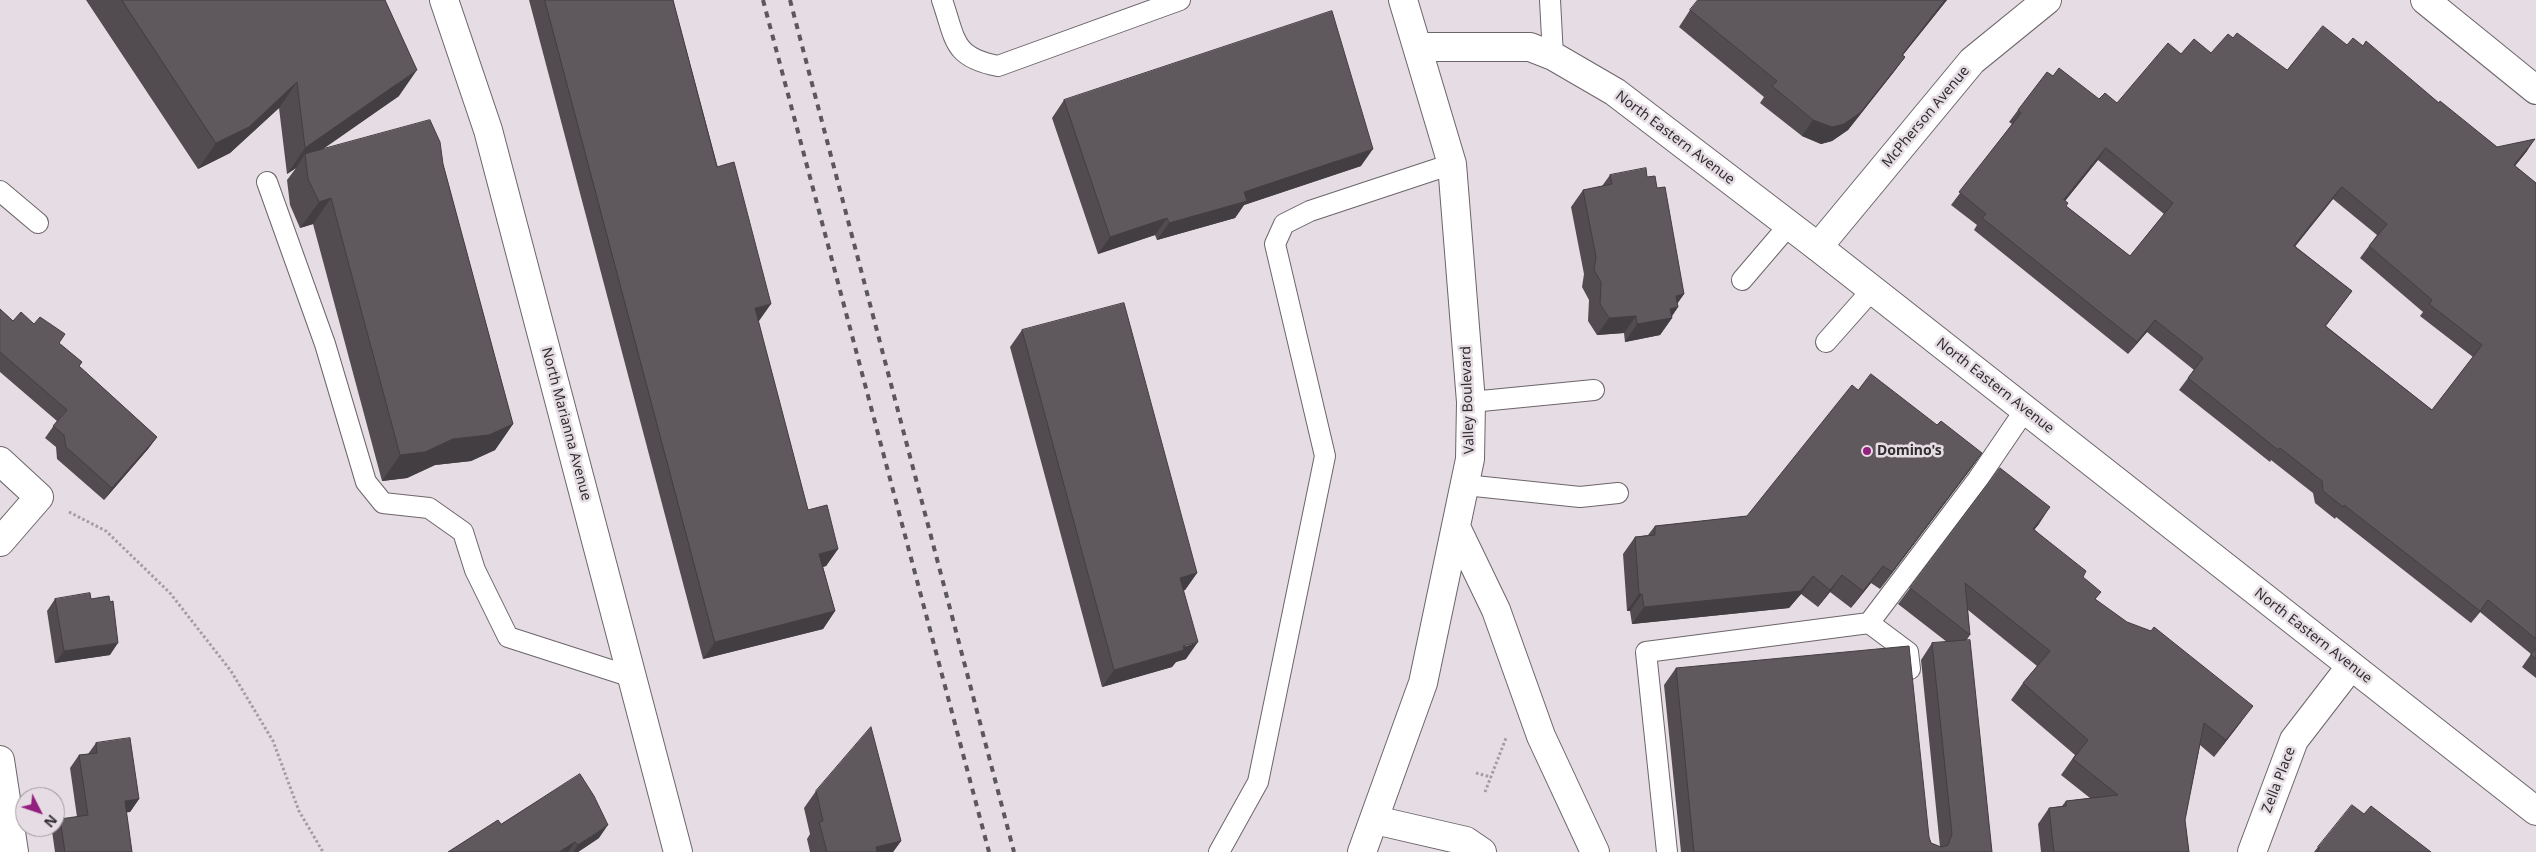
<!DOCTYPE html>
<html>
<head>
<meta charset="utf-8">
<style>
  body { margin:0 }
  #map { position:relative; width:2536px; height:852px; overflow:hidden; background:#e5dde3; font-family:"Noto Sans",sans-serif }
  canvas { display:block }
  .north { position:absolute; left:15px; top:787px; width:50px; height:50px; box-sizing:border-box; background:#e5dde3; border:1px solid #9d979b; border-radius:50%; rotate:131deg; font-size:14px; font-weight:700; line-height:20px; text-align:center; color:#302d2f }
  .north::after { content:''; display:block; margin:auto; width:18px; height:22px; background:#93207f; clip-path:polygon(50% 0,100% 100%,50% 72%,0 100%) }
</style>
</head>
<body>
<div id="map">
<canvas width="2536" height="852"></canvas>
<div class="north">N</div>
</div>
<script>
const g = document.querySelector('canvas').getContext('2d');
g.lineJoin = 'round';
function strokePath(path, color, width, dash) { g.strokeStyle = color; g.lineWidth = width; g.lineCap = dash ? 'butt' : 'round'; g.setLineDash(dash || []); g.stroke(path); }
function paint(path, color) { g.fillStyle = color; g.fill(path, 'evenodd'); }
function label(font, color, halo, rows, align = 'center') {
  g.font = font + ' "Noto Sans",sans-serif'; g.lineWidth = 5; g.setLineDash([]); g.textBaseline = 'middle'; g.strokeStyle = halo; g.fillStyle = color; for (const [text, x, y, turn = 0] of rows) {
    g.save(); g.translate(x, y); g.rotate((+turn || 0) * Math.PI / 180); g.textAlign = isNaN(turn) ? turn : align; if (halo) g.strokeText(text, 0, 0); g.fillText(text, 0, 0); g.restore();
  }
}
const path = new Path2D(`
  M69 512 106 531 170 593 231 671 273 741 299 811 323 852
  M1476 773 1491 777
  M1485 792 1506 738`);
const lane = new Path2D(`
  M942 0C956 40 952 57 998 66L1180 0
  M1550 0 1553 56
  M267 182 325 344 366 482 383 503 429 508 463 532 475 570 508 637 632 677
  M0 191 38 223
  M1742 280 1789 225
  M1826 342 1872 290
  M1471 402 1594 390
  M1465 485 1580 497 1618 493
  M1869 623 1908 652 1910 669
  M1219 852 1258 782 1325 456 1275 244 1284 224 1310 211 1452 164
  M1667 852 1646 652 1869 623 1978 479 2025 410`);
const street = new Path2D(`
  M2425 0 2536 90
  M1818 247 1972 61 2047 0
  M0 461 39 497 0 542
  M0 760 14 852
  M2252 852 2294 740 2351 666`);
const secondary = new Path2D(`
  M444 0 488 130 678 852
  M1419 47H1530L1553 56 1615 92 1818 247 2536 811`);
const primary = new Path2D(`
  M1456 527 1496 610 1541 736 1595 852
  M1375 820 1466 841 1482 852
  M1362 852 1423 683 1470 459 1471 402 1452 164 1403 0`);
const rail = new Path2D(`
  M763 0 989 852
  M790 0 1014 852`);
const wall = new Path2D(`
  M86 0H385L399 96 322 149 443 164 513 424 495 450 471 461 435 465 407 478 382 481 313 224 300 228 290 205 287 180 296 168 287 174 279 108 230 153 198 169Z
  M529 0H673L759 321H758L808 510 838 549 826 566 823 567 835 611 823 629 703 659Z
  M1947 0 1903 55 1905 57 1893 73 1848 130 1832 141 1821 144 1802 136 1760 103 1764 97 1679 27 1690 10Z
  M2233 38 2287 70 2347 45 2363 46 2497 147 2527 151 2515 166 2536 183V678L2522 667 2531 654 2480 612 2471 623 2336 517 2335 519 2315 503 2313 493 2271 460 2270 462 2179 390 2194 370 2147 332 2128 354 1974 230 1977 225 1951 205 2012 124 2009 122 2018 110 2053 76 2099 99 2117 103 2181 54 2211 53ZM2098 160 2164 214 2130 256 2066 206 2065 201ZM2333 199 2377 235 2360 258 2423 312 2420 316 2473 357 2432 410 2326 326 2352 291 2295 246Z
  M1064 100 1361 166 1244 205 1235 218 1157 240 1155 235 1098 254 1052 118Z
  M1610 175 1647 177 1657 188 1684 294 1677 304 1678 307 1672 316V318L1660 335 1625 342 1624 333 1597 335 1588 321 1589 300 1582 287 1584 274 1571 207 1583 190 1602 186Z
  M0 309 13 321 34 324 82 362 79 366 157 437 148 449 104 500 57 459 56 447 45 438 57 421 0 372Z
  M1022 330 1197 573 1185 590 1183 591 1186 659 1176 662 1172 667 1102 687 1010 347Z
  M1858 390 1937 425 1982 453 1970 470 1880 589 1871 583 1851 608 1830 592 1818 607 1801 594 1789 608 1632 624 1630 611H1627L1623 554 1635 537 1648 535 1655 526 1747 516Z
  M2039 524 2034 529 2083 577 2095 599 2241 722 2214 757 2200 745 2185 820 2189 852H2041L2038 824 2049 808 2062 806 2066 801 2090 798 2061 775 2075 755 2011 700 2023 683 2037 666 1968 610 1970 635 1966 641 1992 852H1681L1664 685 1676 668 1929 837 1931 843 1940 847 1921 660 1932 643 1947 642 1898 604 1910 588Z
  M55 599 110 655 55 663 47 611Z
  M96 743 139 799 130 812H126L132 852H55L52 831 60 819 77 817 70 768 79 755 88 754Z
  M816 791 901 841 893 852H810L807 839 810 834 804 808Z
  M2364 814 2431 852H2314L2318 847Z
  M501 824 599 838 578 852H448Z`);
const shadedWall = new Path2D(`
  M1945 0H1947L1890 71 1902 55Z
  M1905 57 1893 73 1848 130 1832 141 1821 144 1802 136 1813 120Z
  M417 70 399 96 306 161 305 154 296 168 287 174 305 148Z
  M297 82 279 108 230 153 198 169 216 143Z
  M2535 139 2527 151 2506 177 2514 165Z
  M2106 148 2098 160 2056 212 2064 200Z
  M1373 149 1361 166 1244 205 1235 218 1157 240 1169 223 1244 192Z
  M2342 187 2333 199 2286 258 2294 246Z
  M331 198 313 224 300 228 319 202Z
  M1167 218 1155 235 1098 254 1110 237Z
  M1684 294 1674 308 1678 307 1670 319 1672 318 1660 335 1625 342 1637 324 1676 296Z
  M771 304 759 321 743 325 755 308Z
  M1636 316 1624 333 1597 335 1609 318Z
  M2155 320 2147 332 2128 354 2137 342Z
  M513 424 495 450 471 461 435 465 407 478 382 481 400 455 453 439Z
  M157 437 148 449 104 500 112 488Z
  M1982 453 1970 470 1880 589 1892 572Z
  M2050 507 2039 524 2022 545 2033 529Z
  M838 549 826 566 807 571 819 554Z
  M1883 566 1871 583 1851 608 1863 591Z
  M1197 573 1185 590 1168 595 1180 578Z
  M1842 575 1830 592 1818 607 1830 590Z
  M1813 576 1801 594 1789 608 1632 624 1644 607Z
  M1639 594H1642L1630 611H1627Z
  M2488 600 2480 612 2471 623 2480 611Z
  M835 611 823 629 703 659 715 642Z
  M1198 642 1186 659 1176 662 1172 667 1102 687 1114 670Z
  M118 643 110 655 55 663 64 651Z
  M2253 706 2241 722 2214 757 2226 740Z
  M139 799 130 812 116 814 125 801Z
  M608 825 599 838 578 852H573L578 845Z
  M901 841 893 852H873L876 847Z
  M575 842 568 852H559Z`);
const building = new Path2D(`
  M122 0H385L417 70 305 148 297 82 249 127 216 143Z
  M545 0H673L717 167 734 162 771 304 755 308 808 510 827 505 838 549 819 554 835 611 715 642Z
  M1698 0H1945L1902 55 1905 57 1860 113 1844 124 1832 127 1813 120 1772 86 1777 81 1690 10Z
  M1332 11 1373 149 1244 192 1247 201 1169 223 1167 218 1110 237 1064 100Z
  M2323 26 2347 45 2353 38 2363 46 2366 41 2439 103 2440 101 2497 147 2535 139 2514 165 2536 183V639L2488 600 2480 611 2344 505 2343 507 2323 491 2322 481 2280 448 2278 450 2188 378 2203 358 2155 320 2137 342 1982 218 1986 214 1959 192 2021 113 2018 110 2047 72 2053 76 2059 68 2099 99 2105 93 2117 103 2168 43 2181 54 2194 39 2211 53 2228 34 2233 38 2237 33 2287 70ZM2106 148 2173 203 2130 256 2066 206 2068 203 2064 200ZM2342 187 2387 224 2369 246 2432 300 2429 304 2482 345 2432 410 2325 326 2352 291 2294 246Z
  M430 120 440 142 443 164 513 424 489 435 453 439 425 452 400 455 331 198 319 202 308 179 305 154Z
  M1646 168 1647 177 1655 176 1657 188 1665 187 1684 294 1676 296 1678 307 1670 309 1672 318 1637 324 1636 316 1609 318 1600 304 1601 282 1594 270 1596 257 1583 190 1612 184 1610 175Z
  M1124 303 1197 573 1180 578 1198 642 1183 646 1184 650 1114 670 1022 330Z
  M0 309 13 321 21 312 34 324 40 317 65 334 59 343 82 362 79 366 157 437 112 488 66 447 64 435 53 426 67 410 0 352Z
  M1871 374 1937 425 1941 421 1982 453 1892 572 1883 566 1863 591 1842 575 1830 590 1813 576 1801 591 1644 607 1642 594H1639L1635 537 1655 535V526L1747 516 1852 385 1858 390Z
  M2000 468 2050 507 2033 529 2086 571 2083 577 2101 592 2095 599 2127 622 2151 631 2154 627 2253 706 2226 740 2204 723 2185 820 2189 852H2054L2049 808 2066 806V801L2118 795 2073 759 2088 740 2023 683 2050 651 1965 583 1970 635 1910 588Z
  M90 593 91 599 109 596 110 602 113 601 118 643 64 651 55 599Z
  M1970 640 1992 852H1694L1676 668 1909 646 1929 837 1931 843 1941 847 1948 845 1952 834 1932 643Z
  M2536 648V659L2531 655Z
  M871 727 901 841 876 847 877 852H827L819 822 823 821 816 791Z
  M130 738 139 799 125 801 132 852H65L60 819 88 815 79 755 97 753 96 743Z
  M580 774 594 796 608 825 578 845 575 842 559 852H448L498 820 501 824Z
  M2352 805 2364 814 2371 806 2431 852H2317L2320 848 2318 847Z`);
const markers = [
  [1867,451,5,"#93207f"]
];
const streetNames = [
  ["McPherson Avenue",1926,117,-50],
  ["North Eastern Avenue",1675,138,37],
  ["North Eastern Avenue",1995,386,38],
  ["Valley Boulevard",1468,400,-92],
  ["North Marianna Avenue",566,424,75],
  ["North Eastern Avenue",2313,636,38],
  ["Zella Place",2279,780,-69]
];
const poiNames = [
  ["Domino's",1877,451]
];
strokePath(lane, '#6c656a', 22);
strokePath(street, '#6c656a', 30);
strokePath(secondary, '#6c656a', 30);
strokePath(primary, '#6c656a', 30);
strokePath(path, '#a39da2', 3, [2.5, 2.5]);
strokePath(lane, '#fff', 20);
strokePath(street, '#fff', 28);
strokePath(secondary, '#fff', 28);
strokePath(primary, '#fff', 28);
strokePath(rail, '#5b575a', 4, [6, 6]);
paint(wall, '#524c50');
paint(shadedWall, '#423e41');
paint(building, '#5f585d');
strokePath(building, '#423e41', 1);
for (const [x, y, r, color] of markers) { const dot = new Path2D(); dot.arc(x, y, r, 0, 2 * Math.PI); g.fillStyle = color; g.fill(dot); strokePath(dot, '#e5dde3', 2); }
label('14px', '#302d2f', '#e5dde3', streetNames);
label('bold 14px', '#302d2f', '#e5dde3', poiNames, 'left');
</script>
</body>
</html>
